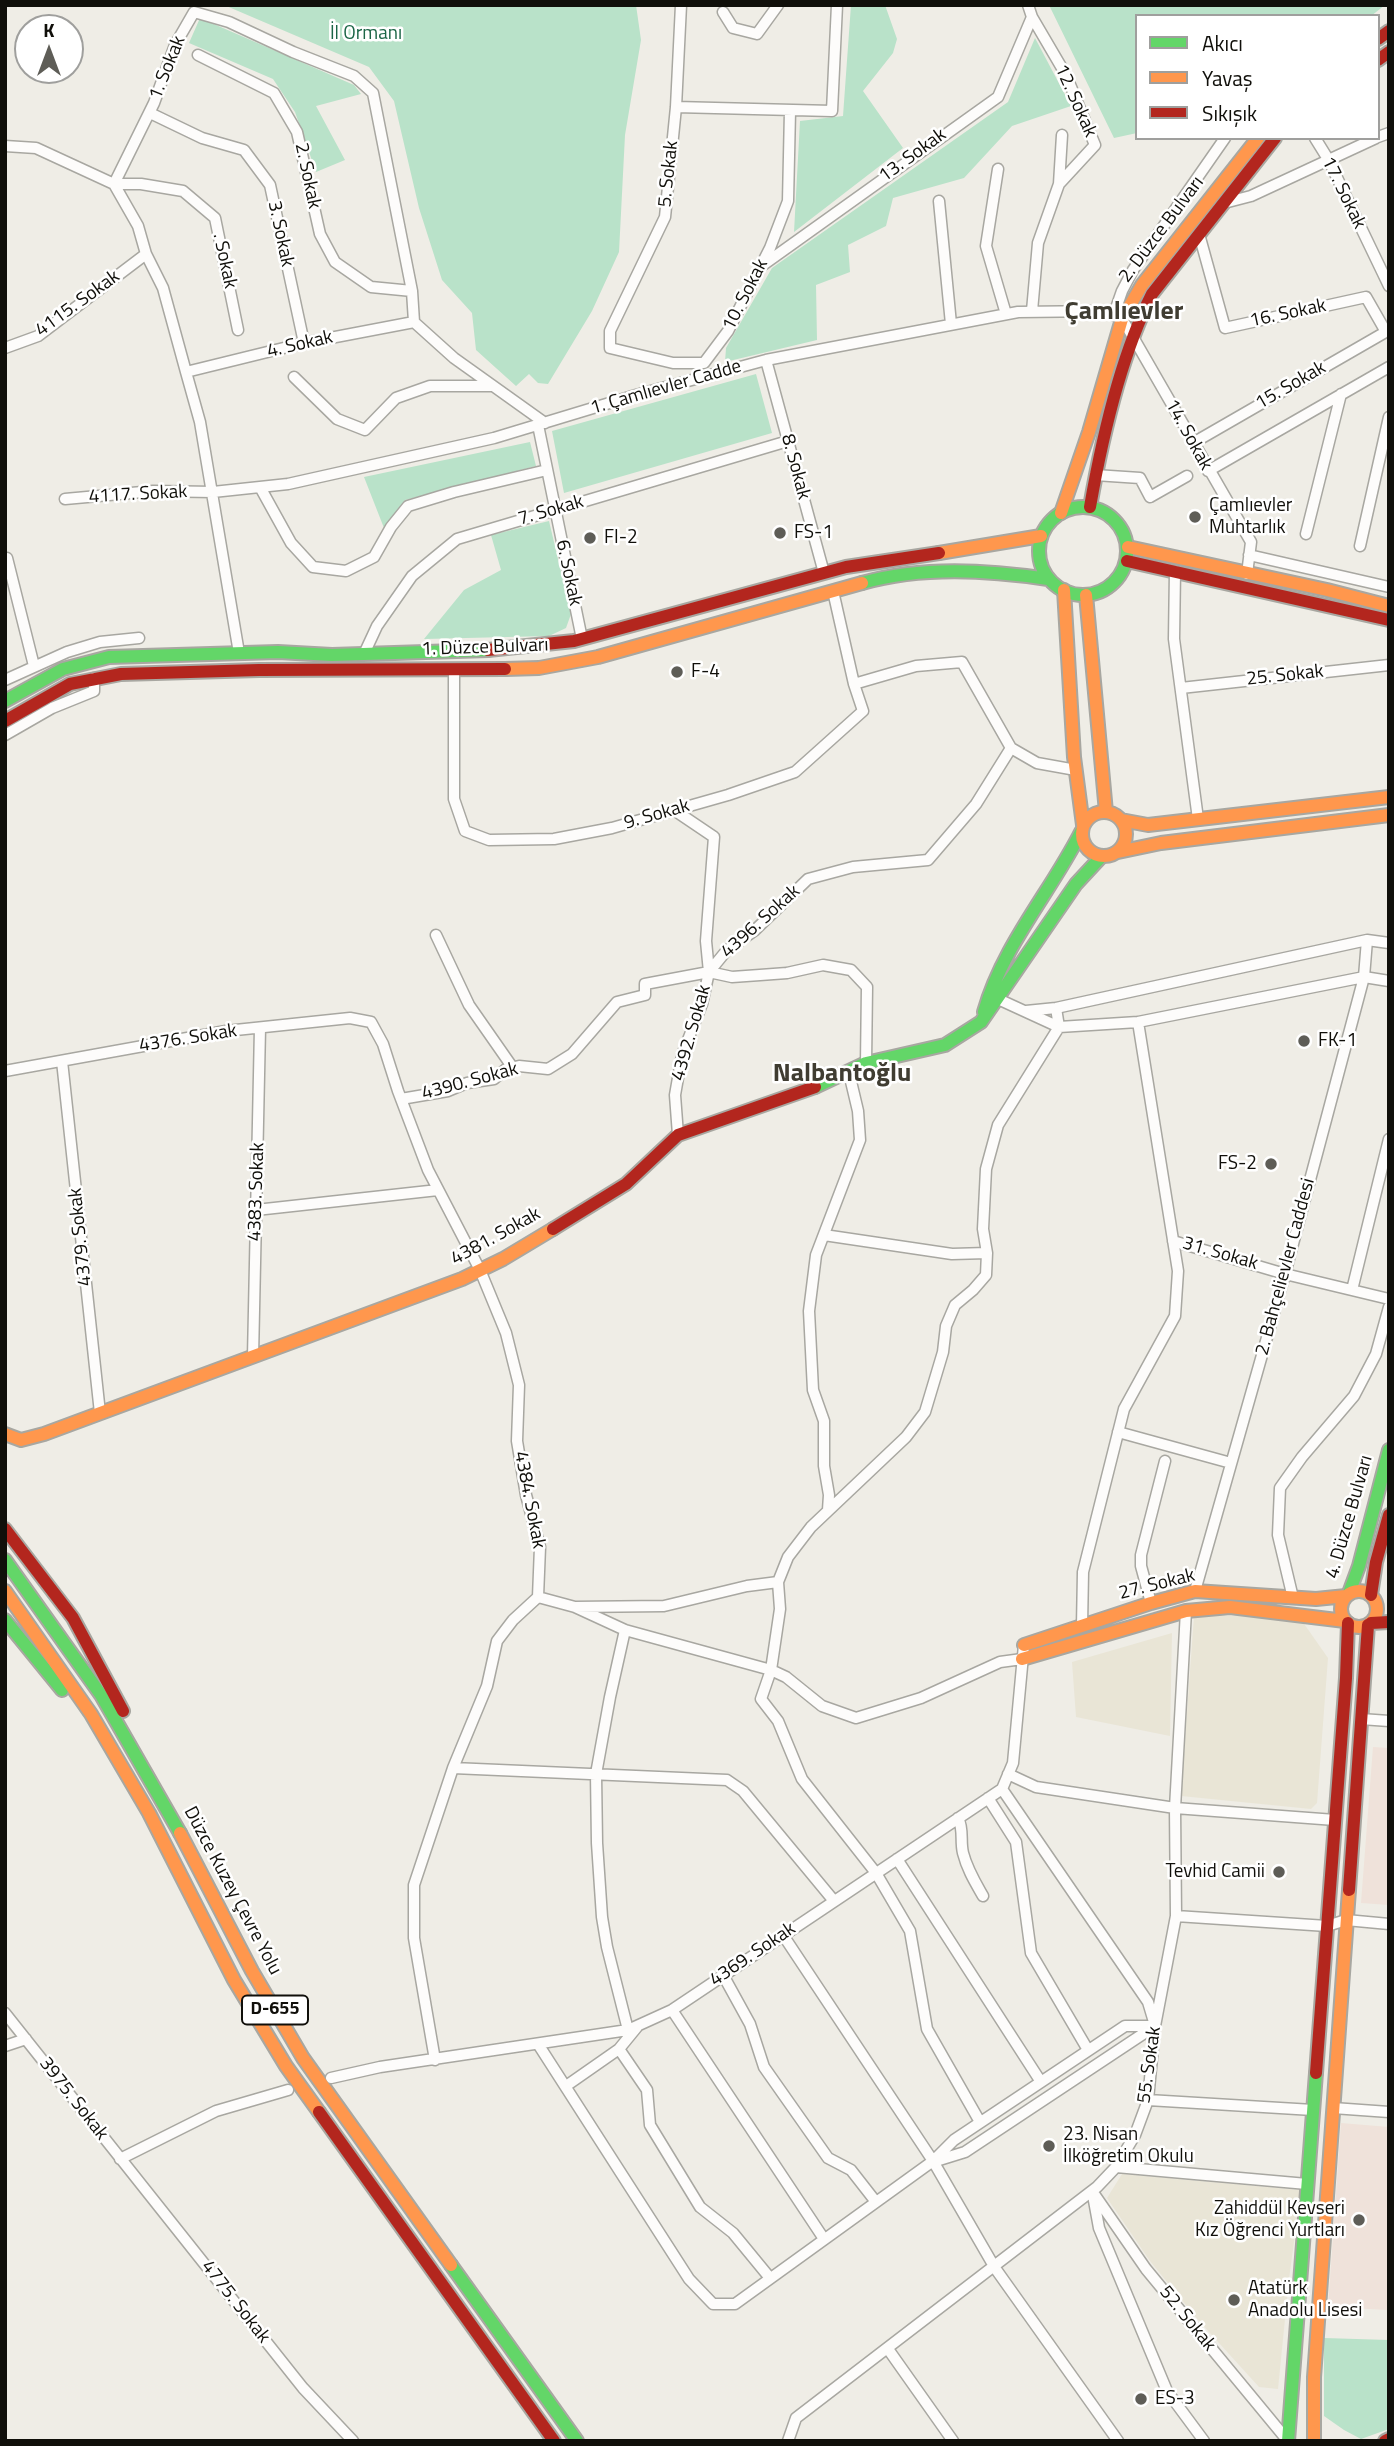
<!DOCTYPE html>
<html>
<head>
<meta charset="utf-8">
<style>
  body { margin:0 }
  #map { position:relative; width:1394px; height:2446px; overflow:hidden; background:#efede6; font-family:"Titillium Web",sans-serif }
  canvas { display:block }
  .frame { position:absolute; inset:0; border:7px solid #100f0a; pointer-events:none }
  .legend { position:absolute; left:1135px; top:14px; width:245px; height:126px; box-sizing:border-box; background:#fff; border:2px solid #9f9f9d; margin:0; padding:9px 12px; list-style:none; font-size:21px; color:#100f0a }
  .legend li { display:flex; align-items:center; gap:14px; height:35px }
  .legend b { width:35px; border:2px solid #9f9f9d }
  .north { position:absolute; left:14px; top:14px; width:70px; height:70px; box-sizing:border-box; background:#fff; border:2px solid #9f9f9d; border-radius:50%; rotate:0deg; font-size:19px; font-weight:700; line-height:28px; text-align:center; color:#100f0a }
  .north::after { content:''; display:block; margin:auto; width:24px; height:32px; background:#5e5d57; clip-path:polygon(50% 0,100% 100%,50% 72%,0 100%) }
</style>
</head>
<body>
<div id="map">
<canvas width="1394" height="2446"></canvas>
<div class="frame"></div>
<ul class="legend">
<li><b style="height:9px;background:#63d668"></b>Akıcı</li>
<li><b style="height:9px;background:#ff974d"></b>Yavaş</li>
<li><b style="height:9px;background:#b3261e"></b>Sıkışık</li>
</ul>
<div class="north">K</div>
</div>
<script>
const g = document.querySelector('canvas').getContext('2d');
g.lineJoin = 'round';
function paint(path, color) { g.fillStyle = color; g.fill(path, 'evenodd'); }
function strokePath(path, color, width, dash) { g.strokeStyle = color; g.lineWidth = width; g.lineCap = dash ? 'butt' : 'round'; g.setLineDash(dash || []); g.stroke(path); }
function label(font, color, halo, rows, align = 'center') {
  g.font = font + ' "Titillium Web",sans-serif'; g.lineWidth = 5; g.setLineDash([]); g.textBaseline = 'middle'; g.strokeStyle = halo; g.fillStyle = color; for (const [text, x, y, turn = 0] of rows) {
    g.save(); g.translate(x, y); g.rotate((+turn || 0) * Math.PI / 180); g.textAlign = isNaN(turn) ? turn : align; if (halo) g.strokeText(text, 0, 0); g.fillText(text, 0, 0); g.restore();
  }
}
const commercial = new Path2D(`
  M1373 1747 1389 1748V1905L1361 1903Z
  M1341 2123 1389 2127V2310L1328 2307Z`);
const built = new Path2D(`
  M1204 1615 1300 1618 1328 1658 1317 1803 1311 1809 1181 1796 1194 1616Z
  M1172 1633 1170 1736 1076 1717 1072 1662Z
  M1122 2174 1301 2190 1289 2279 1278 2389 1259 2387 1199 2321 1150 2261 1107 2198Z`);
const green = new Path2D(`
  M224 5H636L641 40 625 135 619 252 592 311 548 384 538 383 529 374 516 386 476 350 472 313 442 280 419 208 394 101 369 67Z
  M851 5H885L897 39 893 53 863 91 903 148 794 232 800 121 843 116Z
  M1049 5H1385L1371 16H1137V133L1114 138Z
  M200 18 354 85 361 94 316 106 345 160 316 172 295 112 273 79 189 43Z
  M1035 38 1071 106 1012 126 964 178 893 198 886 226 848 245 850 272 816 285 817 340 725 362 726 348 772 268 1008 102Z
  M756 374 772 433 564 493 552 431Z
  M530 442 536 466 405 500 384 528 364 477Z
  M549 521 571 614 566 628 549 636 424 639 464 590 501 570 491 535Z
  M1324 2338 1389 2340V2429L1361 2439 1344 2430 1324 2416Z`);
const street = new Path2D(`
  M681 5 676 107 665 217 610 331V348L673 363H704L728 331 770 248 788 201 790 111
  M1028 5 1032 17 1066 75 1095 145 1059 184 1038 243 1032 311
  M723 12 733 28 757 34 778 5
  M198 55 274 93 297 132 320 234 335 262 371 287 412 291
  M676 107 832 111 837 5
  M150 113 202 138 244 150 270 185 304 343
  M1378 137 1389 133
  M1315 138 1328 159 1389 286
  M5 146 36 148 114 184H141L183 191 215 218 238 330
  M998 169 986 246 1006 314
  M1059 184 1062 135
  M939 201 951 324
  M1224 203 1251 196 1376 138
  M1199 234 1225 328 1366 297 1386 332
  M763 265 998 97 1032 17
  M1114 314 1122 291 1133 270 1225 138
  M5 348 38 336 146 254
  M766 360 824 573
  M186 372 304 343 414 322
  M294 377 337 419 365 430 396 398 430 386H493
  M538 425 582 639
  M1193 443 1389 330
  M1208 471 1389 367
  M1095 475 1140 478 1150 497 1187 476
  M260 487 291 543 313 567 346 571 374 557 391 527 408 506 454 492 547 470
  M65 499 153 491 213 492 288 484 494 438 636 395 766 360 1018 312 1104 311 1122 319 1133 337 1251 542 1247 574
  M1306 534 1341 394
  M1360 546 1389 417
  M1249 555 1389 587
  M7 558 34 666
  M1175 571 1174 639 1198 819
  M239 653 200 422 186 372 163 288 146 254 138 226 114 184 154 103 175 45 194 12 229 22 293 52 354 76 373 93 412 291 414 322 454 358 545 423
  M364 654 377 626 412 576 457 539 788 441
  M454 670V799L465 831 489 840 554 839 612 828 728 795 795 772 863 711 854 684 833 591
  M5 680 67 652 100 642 139 638
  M854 684 916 666 962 662 1011 748 1037 763 1076 770
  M1181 688 1389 665
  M5 735 52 708 94 691V678
  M674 810 714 837 706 941 709 972 702 1004 682 1055 675 1095 678 1135
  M436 935 469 1005 513 1068
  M709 972 727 950 754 931 808 879 853 867 928 860 976 804 1011 748
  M994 994 998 999 1059 1027 1138 1022 1364 977 1389 981
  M1026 1011 1056 1008 1367 940 1389 943
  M62 1061 100 1413
  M5 1071 226 1031 350 1018 371 1022 383 1044 398 1091 428 1170 480 1270 506 1333 519 1385 517 1441 526 1495 540 1547 538 1597 513 1620 497 1641 487 1686 453 1768 414 1885V1938L435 2060
  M401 1099 448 1091 467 1083 494 1079 506 1069 519 1066 548 1069 572 1054 617 1002 645 995V984L709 972 732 977 760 975 787 973 823 965 851 970 867 987 866 1063
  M256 1210 438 1190
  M824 1235 952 1254 987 1253
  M1173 1241 1285 1274 1389 1299
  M1352 1290 1389 1139
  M253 1357 260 1028
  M1118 1432 1231 1463
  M828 1510 829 1495 824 1466V1421L813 1390 809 1311 816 1255 860 1140 858 1111 849 1073
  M1195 1591 1285 1274 1364 977 1367 940
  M538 1597 575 1607 664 1606 747 1586 778 1582
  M1293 1598 1278 1535 1280 1488 1302 1457 1354 1396 1376 1354 1389 1307
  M1151 1603 1141 1566V1555L1165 1461
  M575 1607 625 1630 771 1670 786 1677 822 1706 856 1718 921 1698 1000 1662 1022 1659
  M1082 1626 1083 1572 1124 1409 1175 1316 1178 1271 1138 1022
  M625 1630 610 1697 596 1774 597 1843 602 1917 607 1947 628 2030
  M1361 1719 1389 1721
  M453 1768 727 1780 743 1791 834 1901
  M1008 1774 1036 1787 1175 1808 1335 1820
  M1002 1789 1148 2002 1154 2022
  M988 1798 1016 1842 1031 1953 1088 2050
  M958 1818C964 1829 960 1841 963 1853 967 1869 975 1882 983 1896
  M897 1859 1041 2082
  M1176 1916 1327 1926 1346 1920 1389 1924
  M783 1935 933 2161 995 2268 1118 2441
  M723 1975 750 2024 764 2067 828 2158 851 2170 876 2202
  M672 2010 824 2239
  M5 2013 303 2388 353 2441
  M538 2044 689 2279 713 2304H735L933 2161 954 2140 1125 2026H1155
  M5 2046 26 2039
  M619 2049 647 2090 650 2125 700 2207 733 2233 770 2278
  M331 2078 380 2067 628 2030 672 2010 1002 1789 1013 1763 1024 1645
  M566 2086 619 2049 637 2027
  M1148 2100 1313 2110
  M1333 2108 1389 2112
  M980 2122 927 2029 910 1931 876 1873 802 1779 778 1721 761 1699 771 1670 780 1609 778 1582 788 1557 811 1527 906 1437 925 1412 943 1352 946 1326 955 1305 973 1290 986 1275 987 1253 983 1229 986 1169 998 1125 1059 1027 1056 1008
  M120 2159 216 2111 288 2090
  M936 2161 965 2152 1155 2026
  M1116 2167 1307 2184
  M1092 2191 1146 2269 1288 2441
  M1093 2195 1099 2228 1167 2391 1204 2441
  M888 2349 953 2441
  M788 2441 796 2418 1097 2187 1116 2167 1135 2135 1148 2100 1155 2026 1176 1916 1175 1808 1186 1611`);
const fast = new Path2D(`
  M1039 551a44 44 0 1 1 88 0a44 44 0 1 1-88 0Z
  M862 583C922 566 987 570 1048 579
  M5 701 63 669 109 657 278 652 332 655 488 650
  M984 1012C1003 945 1050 893 1081 832
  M815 1087 866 1063 945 1045 981 1022 1076 884 1101 857
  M5 1560 101 1695 180 1833
  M1349 1593 1359 1566 1389 1450
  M5 1620 62 1690
  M451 2265 577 2441
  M1288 2441 1316 2073`);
const slow = new Path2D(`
  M1061 513 1089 432 1122 319 1142 285 1258 138
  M1128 547 1327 590 1389 606
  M939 553 1041 536
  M1064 590 1074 757 1083 825
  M1086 595 1106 812
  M505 669 539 668 598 657 862 583
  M1082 834a22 22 0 1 1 44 0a22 22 0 1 1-44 0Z
  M1121 820 1148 825 1389 797
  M1118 852 1161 843 1389 815
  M5 1434 21 1440 44 1434 462 1279 503 1259 553 1229
  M1341 1609a18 18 0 1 1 36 0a18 18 0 1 1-36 0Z
  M5 1591 91 1714 149 1813 234 1980 286 2066 319 2112
  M1024 1645 1151 1603 1195 1591 1316 1599 1346 1596
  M1022 1659 1186 1611 1230 1607 1345 1621
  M180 1833 252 1971 303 2058 451 2265
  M1314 2441V2377L1349 1890`);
const jam = new Path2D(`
  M1378 39 1389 31
  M1378 60 1389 52
  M1090 507C1102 438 1120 357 1152 294L1275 138
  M1127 561 1389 620
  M488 650 574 641 846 567 939 553
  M5 721 70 684 121 674 259 670 505 669
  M553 1229 626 1184 678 1135 815 1087
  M5 1529 73 1618 123 1711
  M1371 1595 1376 1562 1389 1515
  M1371 1623 1389 1622
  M1349 1890 1368 1625
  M1316 2073 1346 1678 1348 1623
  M319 2112 554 2441
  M1385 2441 1389 2439`);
const markers = [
  [1195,517,7,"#5e5d57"],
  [780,533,7,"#5e5d57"],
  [590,538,7,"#5e5d57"],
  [677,672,7,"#5e5d57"],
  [1304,1041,7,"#5e5d57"],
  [1271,1164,7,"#5e5d57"],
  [1279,1872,7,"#5e5d57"],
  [1049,2146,7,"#5e5d57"],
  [1359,2220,7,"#5e5d57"],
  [1234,2300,7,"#5e5d57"],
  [1141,2399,7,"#5e5d57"]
];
const shields = [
  [275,2010,66]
];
const shieldNames = [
  ["D-655",275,2010]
];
const parkNames = [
  ["İl Ormanı",366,34]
];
const streetNames = [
  ["1. Sokak",168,68,-68],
  ["12. Sokak",1075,101,66],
  ["13. Sokak",913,156,-36],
  ["5. Sokak",669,174,-84],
  ["2. Sokak",307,176,78],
  ["17. Sokak",1343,193,64],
  ["2. Düzce Bulvarı",1162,230,-53],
  ["3. Sokak",280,234,78],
  [". Sokak",224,261,78],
  ["10. Sokak",746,295,-63],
  ["4115. Sokak",78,304,-36],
  ["16. Sokak",1288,314,-12],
  ["4. Sokak",300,345,-13],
  ["15. Sokak",1291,386,-30],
  ["1. Çamlıevler Cadde",666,388,-16],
  ["14. Sokak",1188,435,61],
  ["8. Sokak",795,467,75],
  ["4117. Sokak",138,495,-3],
  ["7. Sokak",551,511,-16],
  ["6. Sokak",568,573,78],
  ["1. Düzce Bulvarı",485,648,-2],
  ["25. Sokak",1285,676,-6],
  ["9. Sokak",657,815,-16],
  ["4396. Sokak",761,922,-42],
  ["4392. Sokak",692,1033,-74],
  ["4376. Sokak",188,1039,-9],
  ["4390. Sokak",470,1082,-15],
  ["4383. Sokak",257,1192,-88],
  ["4379. Sokak",81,1237,-96],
  ["4381. Sokak",496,1237,-29],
  ["31. Sokak",1220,1254,16],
  ["2. Bahçelievler Caddesi",1286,1267,-75],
  ["4384. Sokak",529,1500,79],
  ["4. Düzce Bulvarı",1350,1517,-74],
  ["27. Sokak",1157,1585,-14],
  ["Düzce Kuzey Çevre Yolu",232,1891,62],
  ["4369. Sokak",753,1955,-34],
  ["55. Sokak",1150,2065,-82],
  ["3975. Sokak",73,2099,52],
  ["4775. Sokak",235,2302,52],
  ["52. Sokak",1187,2319,51]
];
const poiNames = [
  ["Çamlıevler",1209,506],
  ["Muhtarlık",1209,528],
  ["FS-1",794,533],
  ["FI-2",604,538],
  ["F-4",691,672],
  ["FK-1",1318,1041],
  ["FS-2",1257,1164,"right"],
  ["Tevhid Camii",1265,1872,"right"],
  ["23. Nisan",1063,2135],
  ["İlköğretim Okulu",1063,2157],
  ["Zahiddül Kevseri",1345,2209,"right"],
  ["Kız Öğrenci Yurtları",1345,2231,"right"],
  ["Atatürk",1248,2289],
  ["Anadolu Lisesi",1248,2311],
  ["ES-3",1155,2399]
];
const districtNames = [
  ["Çamlıevler",1124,313],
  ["Nalbantoğlu",842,1075]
];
paint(commercial, '#efe2da');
paint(built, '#e9e5d6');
paint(green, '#b9e2c9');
strokePath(street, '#a8a7a1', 13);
strokePath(fast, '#a8a7a1', 16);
strokePath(slow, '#a8a7a1', 16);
strokePath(jam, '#a8a7a1', 16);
strokePath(street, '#fdfcfb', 10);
strokePath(fast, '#63d668', 12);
strokePath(slow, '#ff974d', 12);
strokePath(jam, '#b3261e', 12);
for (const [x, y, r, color] of markers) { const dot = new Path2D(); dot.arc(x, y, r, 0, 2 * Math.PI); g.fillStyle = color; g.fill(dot); strokePath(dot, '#fff', 2.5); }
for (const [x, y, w] of shields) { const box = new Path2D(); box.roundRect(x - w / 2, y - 14.5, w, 29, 5); g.fillStyle = '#fff'; g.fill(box); strokePath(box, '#100f0a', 2); }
label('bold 18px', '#100f0a', null, shieldNames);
label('19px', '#1b6546', '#fff', parkNames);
label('19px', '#100f0a', '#fff', streetNames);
label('19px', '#100f0a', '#fff', poiNames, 'left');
label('bold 26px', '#403d32', '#fff', districtNames);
</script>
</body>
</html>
